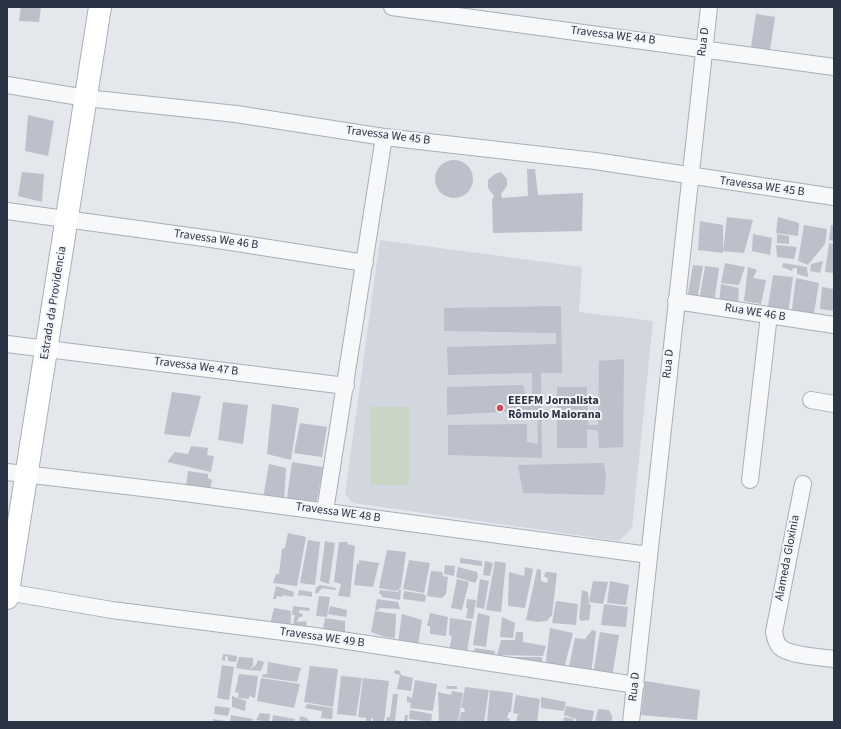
<!DOCTYPE html>
<html>
<head>
<meta charset="utf-8">
<style>
  body { margin:0 }
  #map { position:relative; width:841px; height:729px; overflow:hidden; background:#e4e7ec; font-family:"Source Sans 3",sans-serif }
  canvas { display:block }
  .frame { position:absolute; inset:0; border:8px solid #2b3445; pointer-events:none }
</style>
</head>
<body>
<div id="map">
<canvas width="841" height="729"></canvas>
<div class="frame"></div>
</div>
<script>
const g = document.querySelector('canvas').getContext('2d');
g.lineJoin = 'round';
function paint(path, color) { g.fillStyle = color; g.fill(path, 'evenodd'); }
function strokePath(path, color, width, dash) { g.strokeStyle = color; g.lineWidth = width; g.lineCap = dash ? 'butt' : 'round'; g.setLineDash(dash || []); g.stroke(path); }
function label(font, color, halo, rows, align = 'center') {
  g.font = font + ' "Source Sans 3",sans-serif'; g.lineWidth = 4; g.setLineDash([]); g.textBaseline = 'middle'; g.strokeStyle = halo; g.fillStyle = color; for (const [text, x, y, turn = 0] of rows) {
    g.save(); g.translate(x, y); g.rotate((+turn || 0) * Math.PI / 180); g.textAlign = isNaN(turn) ? turn : align; if (halo) g.strokeText(text, 0, 0); g.fillText(text, 0, 0); g.restore();
  }
}
const built = new Path2D(`
  M380 240 582 267 579 312 653 321 632 528 619 541 353 503 345 494Z`);
const green = new Path2D(`
  M370 407H409V485H371Z`);
const building = new Path2D(`
  M21 7H41L39 22 19 21Z
  M756 14 775 17 770 50 751 47Z
  M28 115 54 121 48 156 25 151Z
  M435 179a19 19 0 1 1 38 0a19 19 0 1 1-38 0Z
  M527 169H535L538 195 583 193 582 231 493 233 492 200 494 196 488 188V180L495 174 501 172 507 179V186L501 194 502 198 528 196Z
  M22 172 44 174 42 202 18 196Z
  M727 217 753 220 744 253 723 251Z
  M778 217 799 223 798 236 776 233Z
  M700 221 723 225V253L698 250Z
  M804 225 827 229 825 244 808 265 798 261Z
  M831 225H834V241L829 240Z
  M753 234 772 238 770 255 752 251Z
  M777 234 789 236V244L777 243Z
  M829 243 834 244V273L825 272Z
  M776 245 797 247 794 259 777 257Z
  M823 261 820 273 810 271 811 264Z
  M725 263 745 267 739 285 721 283Z
  M783 263 807 267 808 277 797 274V268H793L792 271 782 267Z
  M693 265 703 266 697 300 687 299Z
  M705 266 719 268 714 303 699 301Z
  M748 267 757 270 753 278 766 280 761 304 744 301Z
  M773 275 793 277 788 314 767 312Z
  M796 278 819 283 813 319 791 316Z
  M721 284 739 288 738 306 719 303Z
  M822 287 834 289V311L820 309Z
  M561 306 562 373H541L542 458 448 455V425L527 424V442L538 444 537 410 447 415V387L523 385 528 404 532 402V373L448 375 447 347 556 344V333L444 331V308Z
  M624 359 623 447 599 448 598 431 587 429V448H557V387H587L588 425H598L599 361Z
  M172 392 201 396 190 437 164 434Z
  M223 402 248 405 243 444 218 440Z
  M272 404 299 408 291 460 267 454Z
  M300 423 327 427 322 457 294 453Z
  M191 446 208 448 207 455 214 456 211 472 167 462 175 452 188 454Z
  M292 462 323 467 314 516 285 512Z
  M604 463 606 478 604 495 523 493 518 465Z
  M269 464 286 468 284 502 263 498Z
  M188 471 208 474V478L212 480 208 500 185 493Z
  M288 533 306 537 297 586 273 583 276 574H279L282 549 285 548Z
  M308 540 320 542 315 585 300 583Z
  M325 541 335 543 329 584 320 581Z
  M339 542H348L347 544 355 546 350 597 338 596 341 584 334 582Z
  M387 550 406 552 401 587 396 591 379 588Z
  M460 558 482 561V566L460 563Z
  M359 560 379 563 373 587 354 585 357 563 359 564Z
  M409 560 430 563 424 593 403 589Z
  M485 561 493 563 490 576 483 575Z
  M495 561 506 563 501 612 486 610Z
  M445 565 455 566 454 576 444 574Z
  M458 567 477 572 478 577 475 583 456 577Z
  M525 567 533 569 525 608 508 606 509 572 524 576Z
  M537 569 541 570V581L547 583 548 579 544 576 546 572 557 573 552 615 547 621 538 622 526 620Z
  M431 571 442 572 443 576 448 577 446 594 442 598 427 596Z
  M457 579 469 582 462 610 451 608Z
  M480 579 489 581 484 609 476 607Z
  M593 581 608 582 603 604 589 602Z
  M610 581 629 585 626 605 607 603Z
  M320 585 336 588 335 590 322 588 318 593H315L316 588Z
  M276 586 294 592 293 597 283 595 282 597 277 596 276 599H273Z
  M398 589 401 590 400 600 382 597 381 594H379L380 590 398 592Z
  M299 590 312 592V597L301 595 298 596Z
  M582 590 588 592 589 604 591 605 589 620 581 621 579 618Z
  M404 591 423 594 426 596 425 602 403 599Z
  M319 596 330 597 327 617 316 616Z
  M377 599 398 602 400 609 379 608V610H375Z
  M467 599 476 600 473 619 466 618 468 608H466Z
  M556 601 578 604 576 625 552 623Z
  M604 604 628 607 626 627 601 625Z
  M293 606 310 608 309 611 300 610 299 613 303 614 302 617H299L297 622 306 621 307 627 293 625 295 615H292Z
  M330 606 347 610 346 617 328 614Z
  M274 608 291 611 290 632 269 629Z
  M375 611 396 614 395 638 385 637 371 632Z
  M430 613 448 617 446 636 430 634V626H427Z
  M478 613 490 616 486 647 473 645Z
  M402 614 422 620 418 645 398 642Z
  M502 617 515 623 513 638 500 637Z
  M325 618 345 621V639L322 635Z
  M450 618 472 621 466 658 448 655 452 636 449 635Z
  M550 628 573 633 564 669 545 668Z
  M592 630 596 631 591 676 568 671 575 638 585 639Z
  M516 632H523V642L546 646 543 656 497 655 501 640H515Z
  M600 632 619 635 612 677 593 674Z
  M475 648 495 651 494 656 497 657H542L543 664 472 658Z
  M223 654 237 656 236 662 228 661V657L225 656V661L222 660Z
  M239 657 253 658V665L249 670 236 668Z
  M258 660 264 662 261 671 249 670 256 665Z
  M268 662 301 668 297 682 262 677 263 674H267Z
  M222 665 234 667 229 700 217 698Z
  M310 666 338 669 333 707 304 702Z
  M395 670 400 671 401 675 413 678 411 691 397 689 400 675 394 673Z
  M239 674 258 676 255 698 249 696V699L238 698 239 693 235 692Z
  M341 676 362 678 356 716 337 714Z
  M261 678 300 684 294 708 257 701Z
  M363 678 389 681 384 722H373V719L371 718V722H366V718L358 717Z
  M415 680 437 684 433 711 410 708 411 703 407 702V696L412 698Z
  M645 681 700 690 697 720 641 715Z
  M446 686H457V689H447Z
  M465 687 489 690 484 722H459L461 712H465L464 708H461Z
  M490 690 513 693 511 712H509L507 718 510 719 509 722H487Z
  M452 691 463 693 458 722H439L438 692 451 695Z
  M393 694H398L395 721 386 722 387 717H390Z
  M516 695 540 699 537 722H516L518 714 513 713Z
  M232 696 246 701 245 711 232 707Z
  M541 697 566 702 564 711 541 708Z
  M307 704 333 708 332 719 321 718 322 711 305 708Z
  M215 706 230 708 228 716 214 714Z
  M566 706 594 711 592 722H576V719L564 715Z
  M598 709 609 710 612 716V722H595Z
  M410 710 432 714 431 722 409 719Z
  M260 713 270 714 269 722 256 720Z
  M231 715 253 719 252 722H230Z
  M273 715 295 719 294 722H272Z
  M405 715H408L407 722H402L404 721Z
  M300 716 307 718 310 722H299Z
  M564 717 574 719 573 722H563Z
  M213 719 226 721V722H213Z`);
const street = new Path2D(`
  M392 7 834 67
  M7 85 86 98 236 114 384 137 595 161 834 197
  M7 211 211 239 365 263
  M676 301 834 325
  M7 344 346 386
  M811 400 834 404
  M7 472 185 493 649 555
  M750 480 769 315
  M803 484 774 632C775 638 776 643 780 647 790 656 821 657 834 659
  M325 511 384 137
  M7 592 112 610 315 636 636 685
  M631 722 709 7`);
const secondary = new Path2D(`
  M7 598 100 7`);
const markers = [
  [500,408,4,"#d1495b"]
];
const streetNames = [
  ["Travessa WE 44 B",613,36,7],
  ["Rua D",704,42,-83],
  ["Travessa We 45 B",388,136,7],
  ["Travessa WE 45 B",762,187,8],
  ["Travessa We 46 B",216,240,8],
  ["Estrada da Providencia",54,303,-81],
  ["Rua WE 46 B",755,313,9],
  ["Rua D",669,364,-84],
  ["Travessa We 47 B",196,367,7],
  ["Travessa WE 48 B",338,513,8],
  ["Alameda Gloxinia",788,558,-79],
  ["Travessa WE 49 B",322,638,8],
  ["Rua D",635,687,-84]
];
const poiNames = [
  ["EEEFM Jornalista",508,401],
  ["Rômulo Maiorana",508,415]
];
paint(built, '#d2d6de');
paint(green, '#c9d6c5');
paint(building, '#bbc0ca');
strokePath(street, '#a9aeb7', 18);
strokePath(secondary, '#a9aeb7', 24);
strokePath(street, '#f7f8fa', 16);
strokePath(secondary, '#fff', 22);
for (const [x, y, r, color] of markers) { const dot = new Path2D(); dot.arc(x, y, r, 0, 2 * Math.PI); g.fillStyle = color; g.fill(dot); strokePath(dot, '#f4f6f9', 1.5); }
label('12px', '#2b3445', '#f4f6f9', streetNames);
label('bold 12px', '#2b3445', '#f4f6f9', poiNames, 'left');
</script>
</body>
</html>
